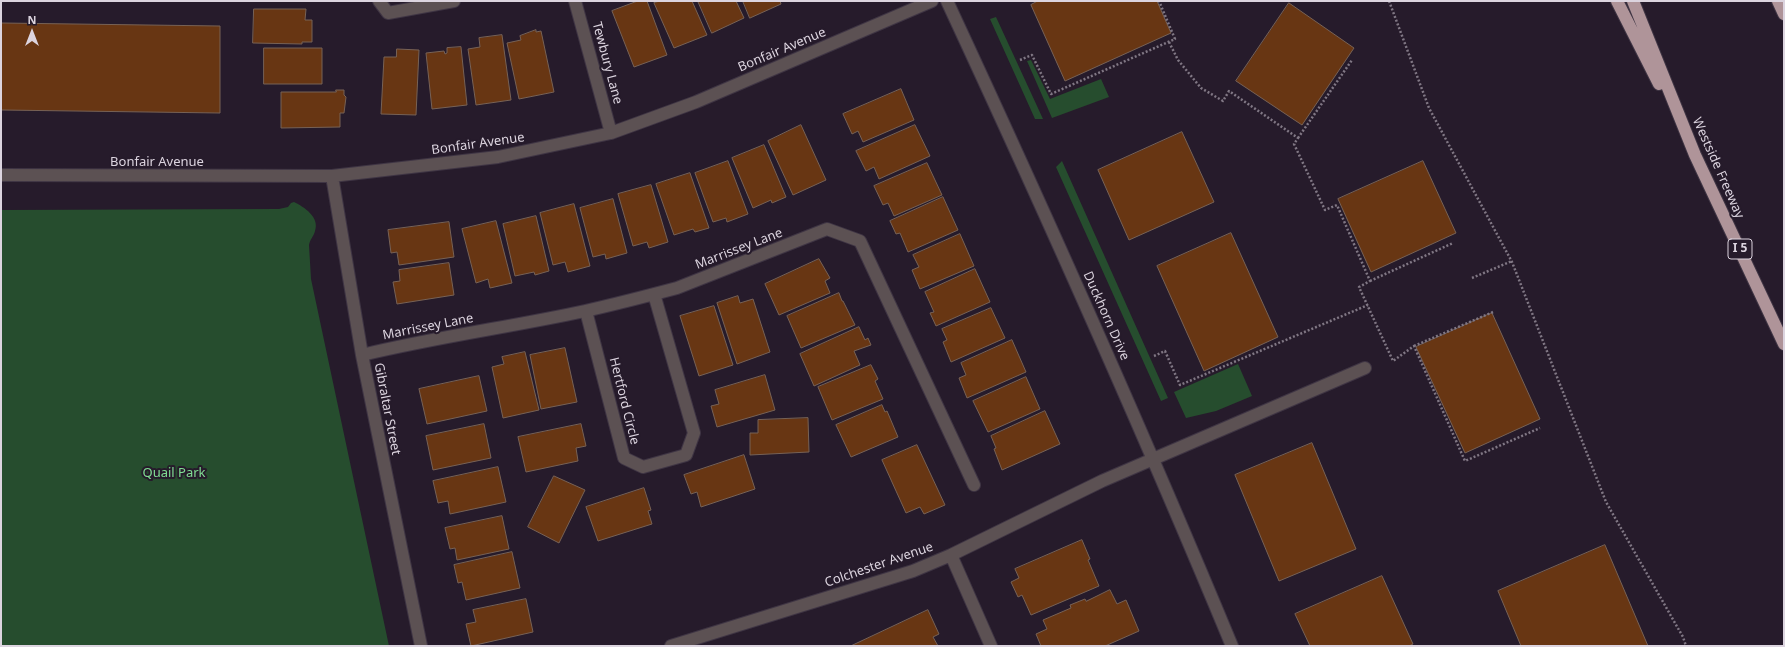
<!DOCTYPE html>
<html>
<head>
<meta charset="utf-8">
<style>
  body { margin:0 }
  #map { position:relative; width:1785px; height:647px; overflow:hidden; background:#261b2b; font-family:"Noto Sans",sans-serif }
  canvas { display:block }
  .frame { position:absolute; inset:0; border:2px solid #dcd4df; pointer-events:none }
  .north { position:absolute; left:12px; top:12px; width:40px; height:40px; -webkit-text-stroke:3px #261b2b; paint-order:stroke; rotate:0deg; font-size:11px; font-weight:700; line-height:16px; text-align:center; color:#dcd4df }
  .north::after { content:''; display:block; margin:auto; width:14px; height:18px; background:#dcd4df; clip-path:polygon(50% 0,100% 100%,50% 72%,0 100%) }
</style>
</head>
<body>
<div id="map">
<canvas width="1785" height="647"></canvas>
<div class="frame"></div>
<div class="north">N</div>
</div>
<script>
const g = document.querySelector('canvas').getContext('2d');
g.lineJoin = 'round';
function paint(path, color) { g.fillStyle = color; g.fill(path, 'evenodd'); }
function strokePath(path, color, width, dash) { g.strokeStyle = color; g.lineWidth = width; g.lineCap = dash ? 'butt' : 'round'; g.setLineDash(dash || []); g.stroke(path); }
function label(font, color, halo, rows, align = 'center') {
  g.font = font + ' "Noto Sans",sans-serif'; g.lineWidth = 4; g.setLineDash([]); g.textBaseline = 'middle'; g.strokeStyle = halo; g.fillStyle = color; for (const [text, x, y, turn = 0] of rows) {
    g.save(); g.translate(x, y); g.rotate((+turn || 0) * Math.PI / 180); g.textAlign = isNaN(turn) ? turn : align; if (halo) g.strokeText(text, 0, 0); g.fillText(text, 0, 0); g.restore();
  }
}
const green = new Path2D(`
  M996 17 1043 119H1035L990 19Z
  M1031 60 1050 99 1101 79 1109 97 1052 118 1027 61Z
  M1062 161 1168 398 1161 401 1056 167Z
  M294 202C304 207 320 217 315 231 314 236 310 239 309 245L311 279 389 646H1V210L279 209 288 207 291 203Z
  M1238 364 1252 396 1216 411 1186 418 1174 392Z`);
const building = new Path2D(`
  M638 1H647L667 55 634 67 612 11Z
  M660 1H692L707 35 674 48 654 3Z
  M698 1H736L744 18 712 33Z
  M743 1H780L781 4 750 18Z
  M1038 1H1157L1171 33 1065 81 1031 5Z
  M1289 3 1354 48 1302 125 1236 81Z
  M254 9H306L305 20H312V42H302V44L253 43Z
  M1 23 220 26V113L1 110Z
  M536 30V32L541 31 554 92 519 99 507 43 521 40 520 36Z
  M502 35 511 100 476 105 468 49 480 47 479 38Z
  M461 47 467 105 432 109 426 53 444 51 445 54 447 53V48Z
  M264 48H322V84H264Z
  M397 49 419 50 416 115 381 114 384 57H396Z
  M901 89 914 120 863 142 858 131 852 134 843 114Z
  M336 90H344V95L346 97 344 113H340V127L281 128V92H336Z
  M801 125 826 180 793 195 768 141Z
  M915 125 930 156 879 179 874 167 866 171 856 151Z
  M1182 132 1214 202 1129 240 1098 170Z
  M764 145 786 197 772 203 771 200 753 208 732 158Z
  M728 161 748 214 727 222 726 218 713 222 695 173Z
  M1423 161 1456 233 1371 272 1338 199Z
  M927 163 942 195 894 216 888 203 883 205 874 186Z
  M690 173 709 228 695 232 693 229 674 235 656 184Z
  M651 185 668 242 649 248 647 242 633 246 618 194Z
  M943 197 958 230 908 252 900 233 896 234 890 221Z
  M613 199 627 253 606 259 605 254 593 257 580 208Z
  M574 204 590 266 568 272 565 262 553 265 540 213Z
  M536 216 549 271 535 275 534 272 515 276 503 224Z
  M496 221 512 283 490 288 488 279 476 283 462 229Z
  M449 222 454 257 399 265 397 252 391 253 388 230Z
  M1231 233 1278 337 1204 371 1157 266Z
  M960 234 974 266 920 289 912 270 919 267 913 255Z
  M819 259 830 278 825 281 830 293 779 315 765 284Z
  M449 263 454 295 397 304 393 282 400 281 399 270Z
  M975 269 990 302 936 326 930 313 934 312 925 292Z
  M839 293 842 301H843L855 325 801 348 787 316Z
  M738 296 740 303 753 299 770 352 737 364 717 303Z
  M714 306 733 365 699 376 680 316Z
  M991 308 1005 338 951 362 943 342 947 340 942 329Z
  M1492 313 1540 419 1465 453 1416 347Z
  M859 327 865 340 868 338 871 345 854 351 860 365 814 386 800 354Z
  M1012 340 1026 372 967 398 959 378 966 375 961 363Z
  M565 348 577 402 541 409 530 355Z
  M525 352 539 410 503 418 492 367 504 364 502 357Z
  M871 365 878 379 875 381 883 399 832 420 818 387Z
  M765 375 775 410 717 427 711 406 719 404 715 390Z
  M479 376 487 411 427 424 419 389Z
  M1026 377 1040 409 988 432 973 401Z
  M882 405 885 412 887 411 898 437 851 457 836 425Z
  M1045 411 1060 444 1002 470 994 449 996 448 991 436Z
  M808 418 809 452 750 455V433H758V420Z
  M484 424 491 458 433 470 426 436Z
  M581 424 586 446 576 448 578 461 526 472 518 437Z
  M1312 443 1356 549 1279 581 1235 475Z
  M917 445 945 505 924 514 920 507 906 513 882 460Z
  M744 455 755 489 701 507 697 492 691 494 684 475Z
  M498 467 506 502 450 514 448 501 438 503 433 481Z
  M554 476 585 490 559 543 528 527Z
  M644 488 651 510 648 511 652 524 598 541 586 507Z
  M502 516 509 549 457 560 455 548 450 549 445 528Z
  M1082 540 1090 559 1088 560 1099 586 1031 615 1022 595 1018 597 1011 582 1019 578 1015 569Z
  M1605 545 1648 646H1521L1498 591Z
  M512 552 520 588 466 600 462 582 458 583 454 565Z
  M1382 576 1413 644 1409 646H1310L1295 614Z
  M1110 590 1117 604 1126 600 1139 631 1105 646H1041L1036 634 1047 629 1043 620 1071 608 1070 605 1085 599 1086 601Z
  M526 599 533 632 471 646 466 624 476 622 473 610Z
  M928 610 939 634 933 637 938 646H851Z`);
const path = new Path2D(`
  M1389 1 1429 108 1512 262 1606 502 1683 637 1686 646
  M1169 42 1178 60 1201 88 1223 101 1229 91 1298 138 1294 144 1325 210 1337 205 1370 281 1359 287 1393 361 1414 346 1465 461 1540 428
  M1020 60 1032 55 1051 94 1175 39 1159 1
  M1298 138 1352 60
  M1472 278 1512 261
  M1370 281 1453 243
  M1414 346 1493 312
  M1154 356 1165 351 1180 385 1368 305`);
const minor = new Path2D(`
  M379 1 388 13 454 1
  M575 1 611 133
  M947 1C1046 214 1142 429 1232 646
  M1 175 332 176 498 157 611 133 696 102 932 1
  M332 176 362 355 421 646
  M586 311 624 458 643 467 686 455 694 433 654 294
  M362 355C436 337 511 327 585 311 616 304 647 296 677 288L827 229 860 241 974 485
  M951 555 991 646
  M671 646 913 571 951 555 1102 481 1365 368`);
const highway = new Path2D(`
  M1617 1 1659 84
  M1633 1 1695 155 1784 344
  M1778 1 1784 14`);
const shields = [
  [1740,249,24]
];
const shieldNames = [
  ["I 5",1740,249]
];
const streetNames = [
  ["Bonfair Avenue",782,50,-23],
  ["Tewbury Lane",607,63,75],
  ["Bonfair Avenue",478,144,-8],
  ["Bonfair Avenue",157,162],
  ["Westside Freeway",1718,168,66],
  ["Marrissey Lane",739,249,-21],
  ["Duckhorn Drive",1106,316,66],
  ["Marrissey Lane",428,327,-11],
  ["Hertford Circle",624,401,76],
  ["Gibraltar Street",387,409,79],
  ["Colchester Avenue",879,565,-19]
];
const parkNames = [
  ["Quail Park",174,473]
];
paint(green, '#264d2e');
paint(building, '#683613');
strokePath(building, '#776256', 1);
strokePath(minor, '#3f3544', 14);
strokePath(highway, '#3f3544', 14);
strokePath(path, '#807784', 2.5, [2, 2]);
strokePath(minor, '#5c5153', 12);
strokePath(highway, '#af9499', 12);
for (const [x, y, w] of shields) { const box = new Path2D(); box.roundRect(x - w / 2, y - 10, w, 20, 3); g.fillStyle = '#261b2b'; g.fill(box); strokePath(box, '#dcd4df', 1); }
label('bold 12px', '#dcd4df', null, shieldNames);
label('13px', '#dcd4df', '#261b2b', streetNames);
label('13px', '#80dd93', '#261b2b', parkNames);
</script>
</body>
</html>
